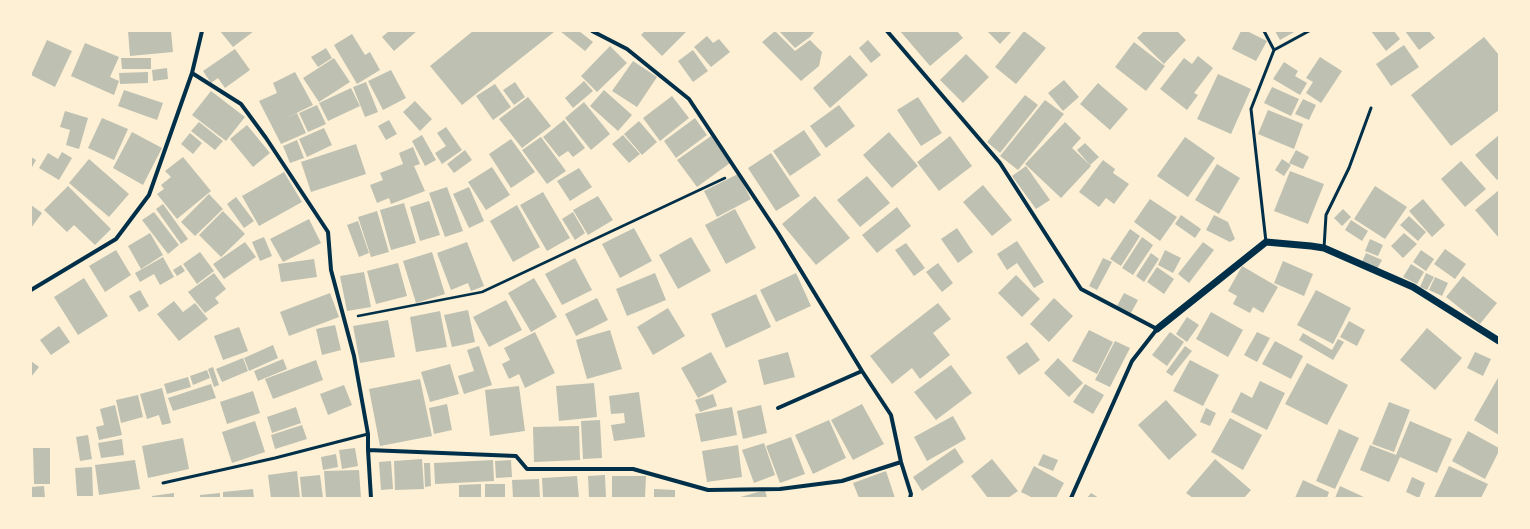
<!DOCTYPE html>
<html>
<head>
<meta charset="utf-8">
<style>
  body { margin:0 }
  #map { position:relative; width:1530px; height:529px; overflow:hidden; background:#fdf0d5; font-family:Georgia,serif }
  canvas { display:block }
  .frame { position:absolute; inset:0; border:32px solid #fdf0d5; pointer-events:none }
</style>
</head>
<body>
<div id="map">
<canvas width="1530" height="529"></canvas>
<div class="frame"></div>
</div>
<script>
const g = document.querySelector('canvas').getContext('2d');
g.lineJoin = 'round';
function paint(path, color) { g.fillStyle = color; g.fill(path, 'evenodd'); }
function strokePath(path, color, width, dash) { g.strokeStyle = color; g.lineWidth = width; g.lineCap = dash ? 'butt' : 'round'; g.setLineDash(dash || []); g.stroke(path); }
const building = new Path2D(`
  M128 31H171L173 52 130 56Z
  M220 31H254L233 47Z
  M389 31H417L394 51 382 37Z
  M473 31H553L554 32 462 105 430 66Z
  M560 31H579L593 42 585 51Z
  M645 31H687L662 56 641 35Z
  M775 31 795 51 810 40 822 52 819 66 801 81 762 42Z
  M779 31H815L810 37 795 48Z
  M900 31H957L963 38 930 66Z
  M987 31H1012L1000 44Z
  M1024 31 1046 48 1016 84 995 67Z
  M1144 31H1177L1186 40 1164 64 1137 38Z
  M1241 31H1247L1267 41 1256 61 1232 49Z
  M1275 31H1296L1280 40Z
  M1371 31H1394L1400 39 1386 51Z
  M1405 31H1429L1435 38 1419 50Z
  M352 34 365 55 370 52 380 70 357 84 334 45Z
  M707 36 713 43 719 39 730 52 711 67 694 47Z
  M1484 37 1499 55V110L1451 146 1411 95Z
  M47 40 72 51 55 87 31 75Z
  M868 40 881 55 871 63 859 48Z
  M1134 42 1165 66 1146 91 1115 67Z
  M85 43 119 57 110 77 119 81 114 95 71 76Z
  M1404 45 1419 67 1391 86 1376 64Z
  M610 46 627 63 597 92 581 76Z
  M326 48 332 58 318 67 311 57Z
  M235 49 250 70 225 88 218 78 211 83 203 71Z
  M693 50 708 71 693 82 678 61Z
  M966 54 989 77 963 103 940 80Z
  M850 55 868 75 830 108 813 88Z
  M1198 56 1213 68 1194 93 1198 95 1187 110 1160 89 1184 58 1192 64Z
  M1320 57 1342 71 1321 103 1306 93 1313 82 1306 78Z
  M121 58H151V69H122Z
  M334 58 350 82 319 102 303 78Z
  M633 61 657 77 637 107 612 91Z
  M1284 62 1298 71 1295 76 1307 83 1300 95 1273 79Z
  M167 68 168 79 153 81 152 70Z
  M391 70 406 98 383 110 368 81Z
  M148 72V83L120 84 119 73Z
  M295 72 313 105 282 120 297 113 306 133 281 144 259 101 277 93 273 83Z
  M1218 74 1251 89 1231 134 1197 119Z
  M1064 80 1079 97 1063 111 1048 93Z
  M584 81 593 91 573 108 565 98Z
  M366 82 378 112 365 117 353 87Z
  M515 82 525 97 514 105 503 90Z
  M1098 83 1128 109 1110 130 1080 104Z
  M495 84 511 107 493 120 476 96Z
  M1272 87 1299 99 1291 116 1264 103Z
  M351 88 360 106 328 121 319 103Z
  M124 90 163 103 157 120 118 106Z
  M604 90 632 115 618 131 590 106Z
  M211 91 245 117 226 141 192 115Z
  M1025 95 1038 105 1000 153 987 142Z
  M672 96 689 118 660 141 643 118Z
  M528 97 551 126 522 148 499 119Z
  M918 97 942 133 921 146 897 110Z
  M1303 99 1316 105 1309 120 1295 114Z
  M1045 100 1064 114 1018 170 1000 156Z
  M415 101 432 119 420 131 403 112Z
  M584 102 610 134 591 150 565 118Z
  M317 105 326 124 308 132 299 113Z
  M839 105 855 126 826 148 810 126Z
  M1268 110 1303 124 1294 149 1258 134Z
  M65 111 88 118 79 149 66 145 70 130 60 127Z
  M102 118 128 129 114 160 88 148Z
  M695 118 707 135 676 158 664 141Z
  M389 120 397 134 386 140 378 126Z
  M564 120 585 148 573 157 568 151 559 157 543 137Z
  M639 121 657 142 642 155 624 134Z
  M199 122 223 141 215 150 191 131Z
  M1065 122 1081 138 1072 148 1091 166 1061 198 1025 164Z
  M247 125 270 153 253 167 230 139Z
  M446 127 462 150 442 164 435 153 446 146 437 133Z
  M324 128 332 145 307 157 299 139Z
  M804 130 821 155 790 176 773 151Z
  M132 132 162 148 143 185 113 168Z
  M889 132 918 166 892 188 863 155Z
  M190 133 202 143 193 154 181 144Z
  M422 135 436 160 425 166 412 141Z
  M623 135 640 154 629 163 612 144Z
  M1499 135V178L1497 180 1475 155Z
  M711 136 730 163 697 187 677 160Z
  M950 136 972 166 939 191 917 162Z
  M541 137 566 171 547 184 522 150Z
  M1185 137 1215 158 1188 197 1157 176Z
  M511 139 535 172 511 188 489 154Z
  M297 140 304 158 290 163 283 146Z
  M1085 143 1099 157 1090 165 1077 150Z
  M356 144 366 174 311 192 301 162Z
  M413 147 420 164 414 166 425 191 391 204 389 198 377 203 370 185 383 180 380 173 403 164 399 153Z
  M465 150 472 160 454 173 447 164Z
  M1296 150 1309 157 1303 169 1289 163Z
  M62 152 72 158 59 180 39 168 48 153 58 159Z
  M771 153 800 196 776 211 748 168Z
  M31 157 36 160 31 169Z
  M183 157 211 191 177 219 157 194 164 189 161 185 171 177 165 171Z
  M89 159 129 194 109 217 69 183Z
  M1282 159 1291 165 1284 176 1275 170Z
  M1103 160 1115 169 1113 173 1129 184 1114 204 1106 198 1099 207 1079 192Z
  M1461 161 1486 189 1465 207 1441 179Z
  M1217 164 1240 178 1219 214 1195 200Z
  M1026 166 1050 200 1036 209 1012 176Z
  M492 167 510 195 486 210 468 182Z
  M579 168 592 187 570 201 557 181Z
  M1290 171 1324 184 1308 224 1274 211Z
  M284 172 302 202 259 226 242 196Z
  M738 174 751 199 717 217 704 191Z
  M867 176 890 203 860 227 837 200Z
  M983 185 1012 220 992 236 963 202Z
  M68 186 111 229 95 245 74 225 67 232 44 210Z
  M1375 186 1407 207 1385 239 1354 219Z
  M447 187 463 231 445 237 429 193Z
  M469 187 484 221 469 228 453 194Z
  M1499 190V238L1475 210Z
  M543 192 570 238 547 251 520 205Z
  M209 194 223 209 195 236 181 222Z
  M598 196 613 220 588 235 573 210Z
  M815 196 850 238 816 265 782 224Z
  M236 197 254 221 244 228 227 204Z
  M1150 199 1177 217 1160 241 1134 222Z
  M1423 199 1445 225 1432 237 1409 211Z
  M429 201 440 235 420 241 410 207Z
  M404 203 416 243 391 250 380 210Z
  M163 204 188 239 181 244 156 209Z
  M31 205 42 213 31 228Z
  M517 205 540 247 513 262 490 221Z
  M897 207 911 226 877 253 862 235Z
  M735 209 756 248 726 264 705 225Z
  M1343 209 1351 217 1342 226 1334 218Z
  M223 211 245 234 221 257 199 235Z
  M377 211 389 252 371 257 358 217Z
  M154 212 179 245 168 254 142 220Z
  M573 212 585 233 575 240 562 219Z
  M1181 215 1201 229 1195 238 1175 224Z
  M1214 215 1228 222 1235 239 1230 242 1206 230Z
  M1409 216 1426 232 1418 241 1400 225Z
  M309 219 321 243 283 262 270 239Z
  M1351 220 1368 231 1362 241 1345 230Z
  M358 221 369 253 359 257 347 225Z
  M634 228 652 261 620 278 602 244Z
  M957 228 973 252 958 263 941 239Z
  M1130 229 1140 236 1121 266 1110 259Z
  M150 233 163 255 141 269 128 246Z
  M1404 233 1417 244 1403 258 1391 246Z
  M264 237 272 256 260 261 252 242Z
  M691 237 711 271 678 289 659 255Z
  M1142 237 1153 245 1133 275 1122 268Z
  M1370 239 1383 245 1378 256 1365 251Z
  M1017 241 1044 282 1034 288 1017 263 1007 270 997 254Z
  M245 242 256 257 224 279 213 264Z
  M467 242 484 286 471 291 468 283 451 290 437 253Z
  M1203 242 1214 250 1189 283 1178 274Z
  M906 243 925 268 914 276 895 250Z
  M1445 249 1466 264 1455 279 1434 264Z
  M116 250 131 275 105 292 89 266Z
  M1165 250 1181 258 1173 273 1158 265Z
  M1421 250 1434 259 1426 271 1413 262Z
  M200 252 214 271 197 284 183 264Z
  M432 252 445 294 416 303 403 261Z
  M1151 253 1159 259 1144 282 1136 276Z
  M1366 253 1382 260 1377 269 1362 262Z
  M163 257 174 277 160 285 154 274 140 282 135 273Z
  M575 258 592 290 562 305 545 274Z
  M1103 258 1112 262 1097 290 1089 286Z
  M314 259 317 277 281 282 278 264Z
  M1283 261 1313 274 1304 296 1274 283Z
  M398 263 407 296 376 304 367 271Z
  M938 263 953 283 942 292 926 272Z
  M1411 264 1424 272 1417 284 1403 277Z
  M181 265 185 271 177 276 173 270Z
  M1242 266 1278 287 1263 313 1253 307 1250 313 1233 304 1237 296 1228 291Z
  M1157 267 1174 279 1164 294 1147 282Z
  M364 272 371 307 347 311 340 276Z
  M214 273 226 289 215 298 219 303 205 313 188 292Z
  M655 273 666 300 627 316 616 289Z
  M796 273 811 306 776 322 760 290Z
  M1426 273 1434 277 1427 290 1420 287Z
  M1016 275 1040 299 1022 317 998 293Z
  M1463 276 1497 303 1480 324 1446 297Z
  M1435 277 1448 283 1442 296 1429 290Z
  M84 278 108 316 78 335 54 297Z
  M534 278 557 317 531 332 508 293Z
  M140 290 149 306 139 312 129 296Z
  M1316 290 1351 308 1333 344 1297 325Z
  M330 293 339 317 289 336 280 312Z
  M1124 293 1138 300 1131 313 1117 306Z
  M756 294 771 327 726 348 711 314Z
  M597 298 608 320 576 336 565 314Z
  M1054 298 1073 316 1049 342 1030 324Z
  M506 300 522 330 489 347 473 317Z
  M174 301 183 312 195 303 208 319 179 341 157 314Z
  M938 303 951 319 933 333 950 355 920 379 912 368 892 384 870 356Z
  M668 308 685 336 653 355 637 327Z
  M468 310 475 342 452 347 444 315Z
  M440 311 447 347 416 352 410 317Z
  M1211 312 1243 330 1228 357 1196 339Z
  M1187 317 1199 325 1187 342 1176 334Z
  M388 320 395 357 360 363 353 326Z
  M1349 321 1365 330 1357 346 1340 337Z
  M335 325 341 350 322 355 316 329Z
  M59 326 70 342 51 355 40 340Z
  M239 327 248 351 223 360 214 336Z
  M1427 328 1462 358 1435 390 1400 360Z
  M610 330 622 369 587 379 576 340Z
  M1089 330 1113 342 1097 374 1072 361Z
  M535 332 555 373 525 388 519 374 509 379 502 364 510 360 504 348Z
  M1170 332 1184 342 1167 366 1152 355Z
  M1257 332 1270 338 1257 362 1244 355Z
  M1303 333 1332 350 1338 339 1344 342 1333 360 1299 340Z
  M1115 341 1130 348 1110 387 1095 380Z
  M1275 341 1303 356 1291 379 1262 364Z
  M1027 342 1040 360 1019 375 1006 357Z
  M273 345 278 358 249 371 244 358Z
  M479 346 492 385 464 394 458 376 474 371 467 350Z
  M1185 346 1192 351 1172 376 1166 372Z
  M711 352 727 382 698 398 681 368Z
  M788 352 795 377 764 385 758 360Z
  M1475 352 1491 359 1483 376 1467 368Z
  M243 358 248 371 222 382 216 369Z
  M1058 358 1083 383 1069 397 1044 373Z
  M283 359 287 369 258 381 254 371Z
  M316 360 323 380 273 399 265 379Z
  M1190 360 1219 375 1203 406 1173 391Z
  M31 361 39 367 31 377Z
  M1307 363 1348 385 1327 425 1285 404Z
  M450 364 459 394 430 402 421 372Z
  M951 365 972 393 936 420 914 392Z
  M213 367 219 385 214 387 208 369Z
  M207 370 210 378 193 385 190 376Z
  M1499 376V435L1474 420Z
  M188 377 191 387 167 394 164 384Z
  M420 379 432 436 380 446 369 389Z
  M1260 381 1285 393 1267 430 1231 412 1241 392 1252 398Z
  M594 383 597 417 559 421 556 386Z
  M211 384 216 398 173 411 168 398Z
  M1085 384 1104 395 1093 414 1073 402Z
  M344 385 352 405 328 415 320 394Z
  M519 386 525 431 490 436 485 390Z
  M162 388 171 423 162 425 159 415 147 419 140 394Z
  M253 391 260 413 227 424 220 402Z
  M639 392 645 437 614 441 611 425 625 423 624 413 611 414 609 396Z
  M713 394 717 406 700 412 695 400Z
  M138 395 143 417 121 423 116 400Z
  M1166 400 1197 435 1169 460 1138 425Z
  M1389 402 1410 410 1394 452 1372 444Z
  M447 404 452 430 434 434 429 408Z
  M862 404 884 444 853 460 831 420Z
  M115 405 122 435 99 440 96 427 104 425 100 409Z
  M761 405 767 433 743 439 737 411Z
  M296 407 301 423 272 433 267 417Z
  M732 407 737 435 701 442 695 414Z
  M1206 408 1216 413 1210 426 1200 422Z
  M953 416 966 439 927 461 914 437Z
  M1230 418 1262 435 1243 470 1211 452Z
  M600 420 602 458 583 459 581 421Z
  M829 420 846 458 813 474 795 435Z
  M255 421 265 452 232 463 222 432Z
  M1410 421 1452 439 1437 473 1400 457 1389 482 1360 470 1370 445 1396 455Z
  M302 425 307 439 275 449 271 435Z
  M579 426 580 460 534 462 533 427Z
  M1339 429 1359 438 1335 489 1316 481Z
  M1468 431 1499 448V451L1485 479 1452 461Z
  M88 435 92 459 80 461 76 437Z
  M791 437 805 474 780 483 766 446Z
  M183 438 189 469 148 478 142 446Z
  M122 439 124 455 101 458 98 443Z
  M764 443 775 475 754 483 742 450Z
  M738 445 742 477 707 482 702 451Z
  M33 448H50V484H34Z
  M355 448 358 466 342 469 339 450Z
  M955 448 964 462 922 491 913 477Z
  M336 454 338 467 323 470 321 457Z
  M1043 454 1058 460 1053 471 1038 465Z
  M422 459 424 489 395 490 394 461Z
  M992 459 1018 491 1008 498H988L971 476Z
  M1215 459 1251 490 1244 498H1193L1186 493Z
  M135 460 140 489 99 495 95 465Z
  M493 460 494 481 435 484 434 463Z
  M511 460 512 477 496 478 495 461Z
  M391 461 393 489 381 490 379 462Z
  M424 463H430L431 486 425 487Z
  M1034 466 1064 483 1056 498H1033L1021 492Z
  M1449 466 1488 484 1481 498H1434Z
  M92 467 93 496H77L75 468Z
  M359 470 361 498H326L324 471Z
  M297 471 300 498H271L268 475Z
  M886 471 895 498H859L853 483Z
  M320 475 323 498H302L300 477Z
  M605 475 606 498H589L588 476Z
  M577 476 579 498H543L542 478Z
  M612 476H646L645 498H612Z
  M1412 477 1425 483 1419 498 1406 492Z
  M539 479 540 498H513L512 480Z
  M1303 480 1329 492 1327 498H1295Z
  M481 484V498H459V485Z
  M485 484H505V498H485Z
  M44 486 45 498H31V487Z
  M1340 486 1366 498H1335Z
  M253 489 254 498H223V492Z
  M654 489 675 490V498H654Z
  M765 490 767 498H737Z
  M174 493V498H152V496Z
  M220 493V498H200V495Z
  M1091 493 1099 498H1087Z`);
const path = new Path2D(`
  M358 316 482 292 725 178`);
const service = new Path2D(`
  M1264 31 1274 50 1251 109 1266 242
  M1274 50 1309 31
  M1324 248 1326 215 1349 168 1371 108
  M163 483 275 458 368 434`);
const minor = new Path2D(`
  M592 31 627 49 689 99 778 233 862 371 891 415 901 462 911 494 910 498
  M887 31 1000 163 1081 289 1157 329 1132 361 1071 498
  M192 73 241 104 266 138 328 232 331 270 354 356 368 434V450L371 498
  M31 290 116 239 149 195 192 73 202 31
  M778 408 862 371
  M368 450 516 456 527 469H633L708 490 780 489 842 481 901 462`);
const tertiary = new Path2D(`
  M1157 329 1266 242 1311 246 1324 248 1413 287 1499 341`);
paint(building, '#bec0b2');
strokePath(path, '#003049', 2.5);
strokePath(service, '#003049', 3);
strokePath(minor, '#003049', 4);
strokePath(tertiary, '#003049', 7);
</script>
</body>
</html>
